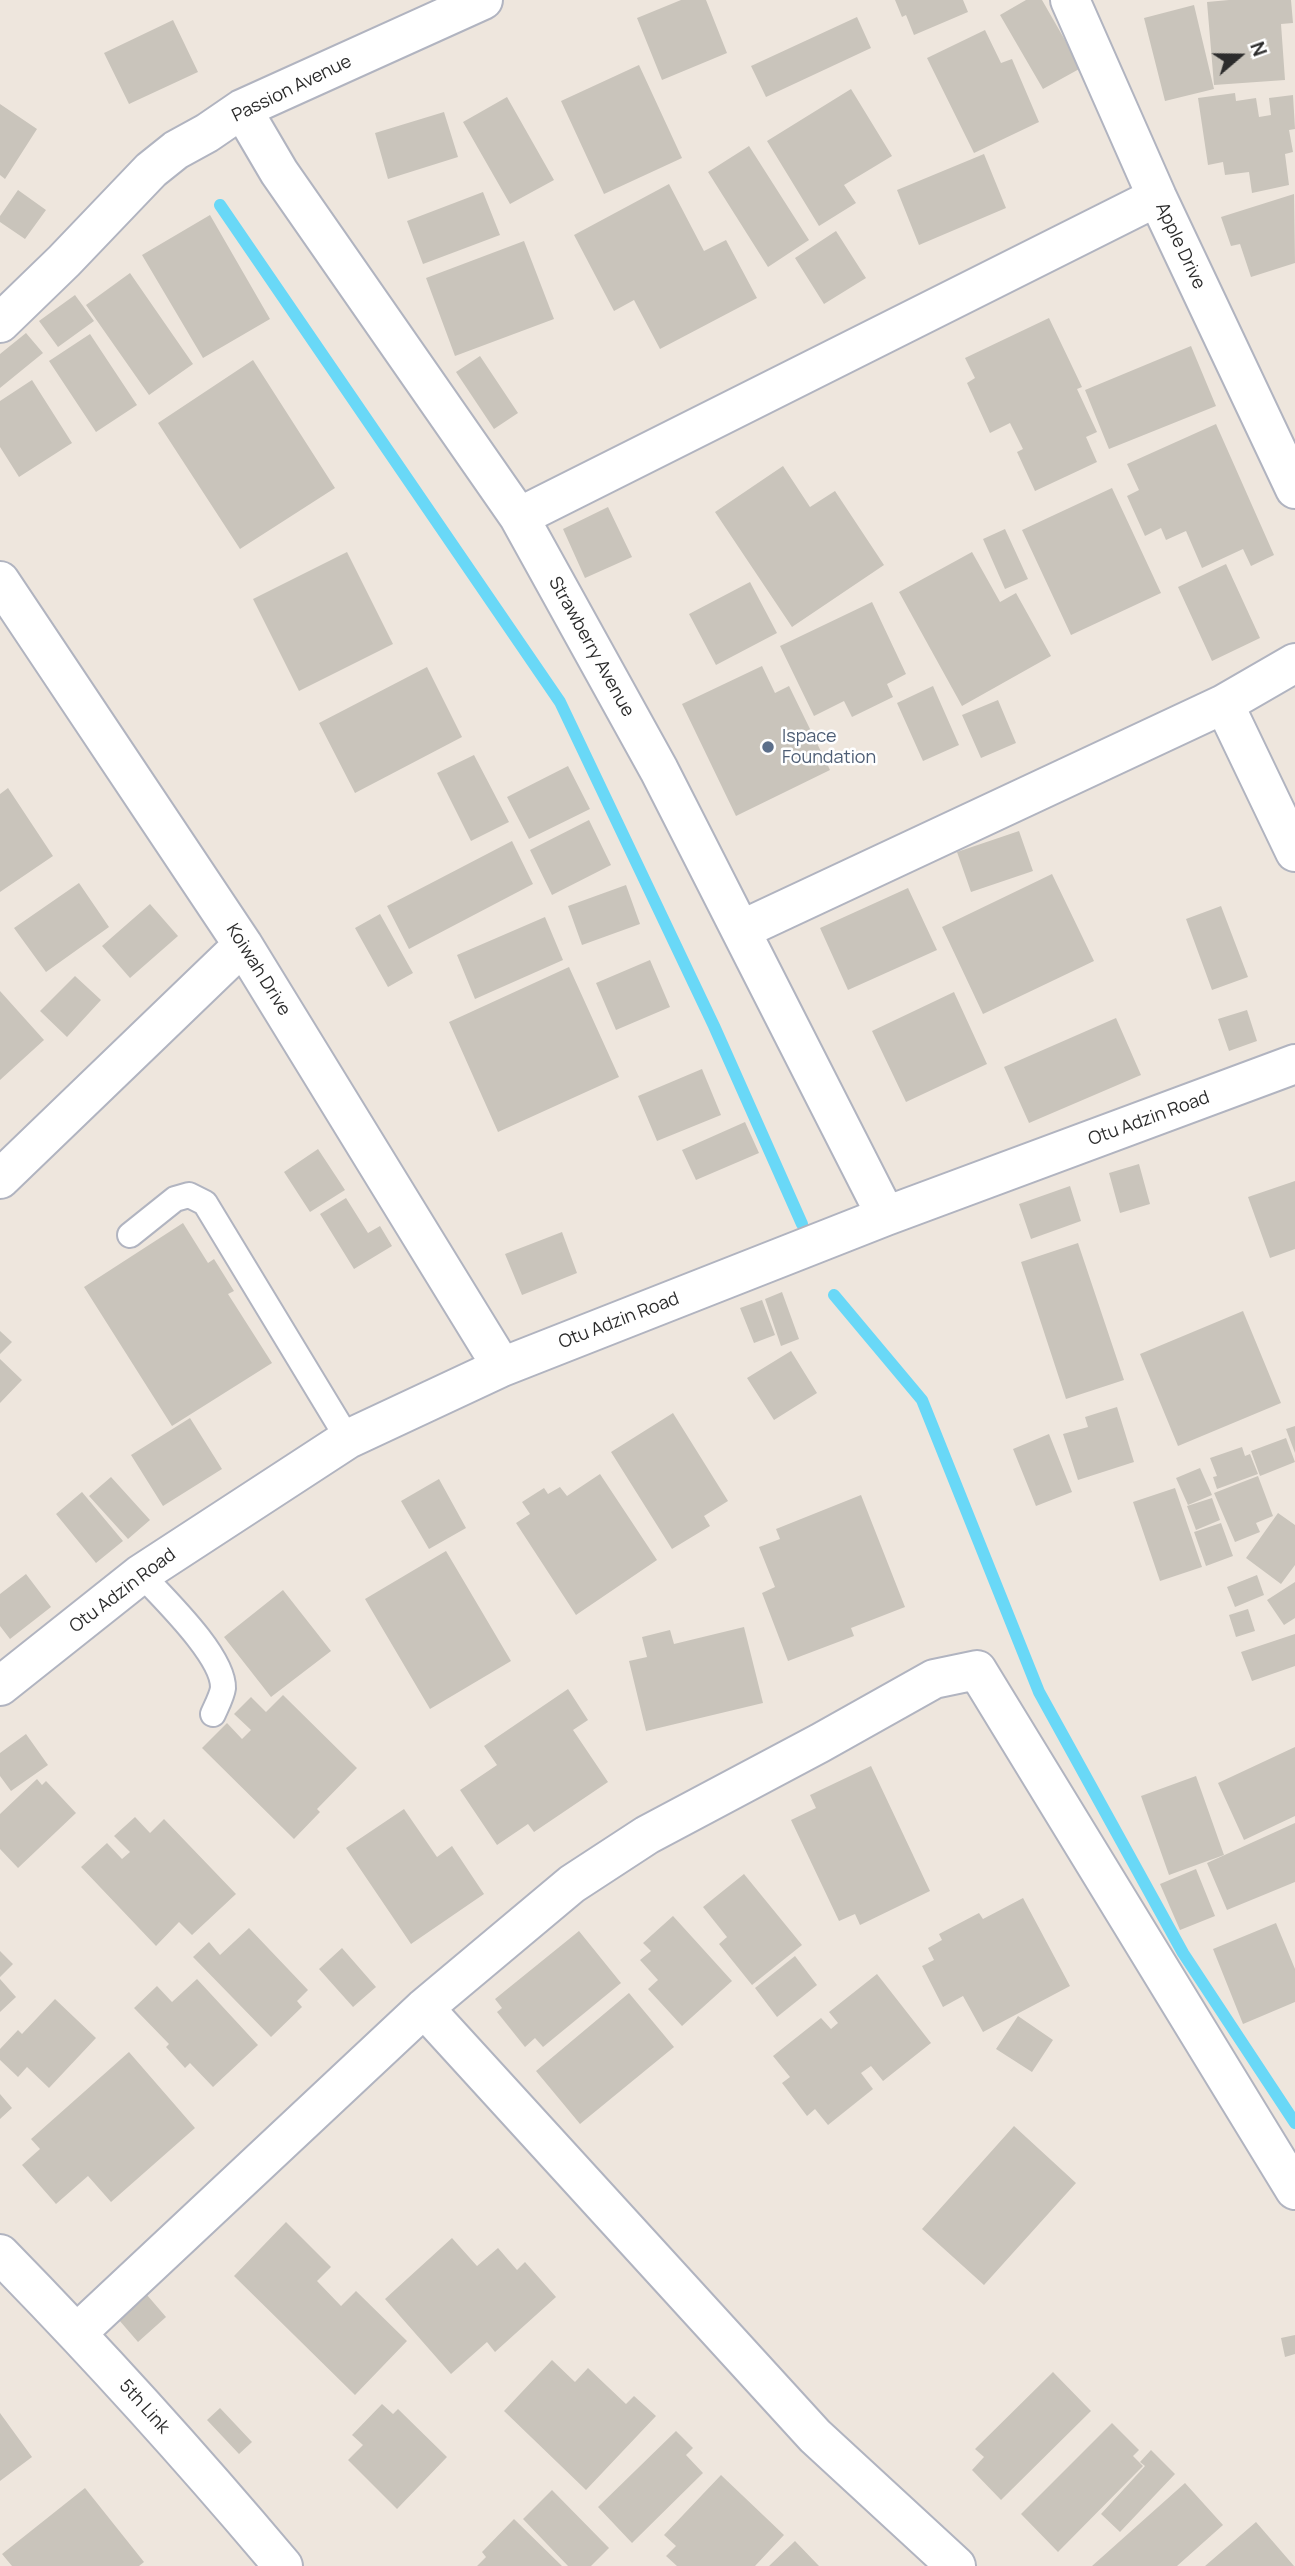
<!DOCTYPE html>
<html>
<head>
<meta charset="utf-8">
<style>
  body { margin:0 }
  #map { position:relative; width:1295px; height:2566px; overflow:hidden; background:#eee6dd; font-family:Manrope,sans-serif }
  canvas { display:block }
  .north { position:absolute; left:1204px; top:21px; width:70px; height:70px; -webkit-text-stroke:5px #fff; paint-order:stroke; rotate:70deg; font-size:19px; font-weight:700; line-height:28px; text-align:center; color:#2c2c2c }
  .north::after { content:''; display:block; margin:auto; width:24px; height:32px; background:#2c2c2c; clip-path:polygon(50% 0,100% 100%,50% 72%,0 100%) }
</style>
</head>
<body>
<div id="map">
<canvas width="1295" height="2566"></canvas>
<div class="north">N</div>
</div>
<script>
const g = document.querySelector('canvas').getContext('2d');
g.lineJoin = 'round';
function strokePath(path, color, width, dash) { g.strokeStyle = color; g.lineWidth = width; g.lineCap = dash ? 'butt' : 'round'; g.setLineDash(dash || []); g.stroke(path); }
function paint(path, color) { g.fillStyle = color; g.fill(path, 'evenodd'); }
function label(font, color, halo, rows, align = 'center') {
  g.font = font + ' Manrope,sans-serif'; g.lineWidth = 5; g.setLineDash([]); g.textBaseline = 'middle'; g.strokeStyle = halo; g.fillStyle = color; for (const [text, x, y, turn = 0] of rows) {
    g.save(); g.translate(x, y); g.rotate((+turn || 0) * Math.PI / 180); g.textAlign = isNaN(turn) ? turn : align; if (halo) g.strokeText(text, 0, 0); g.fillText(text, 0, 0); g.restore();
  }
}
const stream = new Path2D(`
  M220 205 560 702 714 1026 802 1224
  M834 1295 922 1400 1039 1692 1183 1953 1295 2123`);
const building = new Path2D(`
  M681 0H706L727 53 662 80 637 18Z
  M895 0H963L968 12 914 35 906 15 902 17Z
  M1026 0H1042L1081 68 1043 89 1000 15Z
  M1229 0H1291L1293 23 1281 24 1285 80 1214 85 1207 2Z
  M1194 5 1214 89 1165 101 1144 18Z
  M857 17 871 48 766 97 751 66Z
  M173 20 198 72 129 104 104 53Z
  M985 30 1001 63 1012 59 1039 122 974 153 927 58Z
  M639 65 682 158 604 194 561 101Z
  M851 89 892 156 844 185 856 203 819 226 767 141Z
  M1235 93 1236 101 1256 98 1259 117 1271 115 1269 98 1293 95 1295 129 1289 130 1293 152 1285 154 1289 185 1252 193 1249 172 1225 175 1223 162 1208 165 1198 98Z
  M507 97 554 180 510 204 463 122Z
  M0 104 37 129 5 179 0 175Z
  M444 112 458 157 388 179 375 133Z
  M749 146 809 240 768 267 708 172Z
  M984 154 1006 208 919 245 897 190Z
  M669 184 704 251 726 240 757 298 660 349 634 300 614 311 574 235Z
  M18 190 46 210 25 239 0 222V216Z
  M483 192 500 235 423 264 407 221Z
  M1294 194 1295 263 1251 277 1240 244 1231 246 1221 217Z
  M210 215 270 319 203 358 142 255Z
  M836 231 866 278 824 304 795 258Z
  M524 241 554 319 455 356 426 278Z
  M130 273 193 364 149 395 86 305Z
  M75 295 94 321 58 347 39 321Z
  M1049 318 1082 387 1077 389 1097 432 1086 437 1097 462 1035 491 1017 452 1023 449 1010 423 990 433 967 383 975 378 965 358Z
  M26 333 43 353 0 388V354Z
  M90 334 137 405 96 432 49 361Z
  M1191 346 1216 406 1109 449 1085 390Z
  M480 356 518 413 494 429 456 372Z
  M253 360 335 488 240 549 158 423Z
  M32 380 72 443 19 477 0 447V401Z
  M1216 424 1274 555 1251 566 1243 549 1202 568 1186 531 1166 540 1161 528 1145 536 1127 496 1139 490 1127 464Z
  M783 466 810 507 835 491 884 565 792 627 715 512Z
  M1112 488 1161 593 1071 635 1022 530Z
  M608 507 632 557 585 578 563 529Z
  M1005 529 1028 579 1005 589 983 539Z
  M347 552 393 644 299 691 253 599Z
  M972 552 1000 602 1016 593 1051 656 962 706 899 592Z
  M1226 564 1260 638 1212 661 1178 587Z
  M750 582 777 633 716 665 689 614Z
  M872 602 906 674 887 684 893 697 852 717 844 701 814 716 780 646Z
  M762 666 775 693 789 686 830 770 736 816 682 704Z
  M427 667 462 737 355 793 319 723Z
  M933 686 959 745 923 761 897 703Z
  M998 700 1016 743 981 758 962 715Z
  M474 755 509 822 471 841 437 773Z
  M568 766 590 809 529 839 507 797Z
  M8 788 53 856 0 892V794Z
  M589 820 611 865 552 895 530 850Z
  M1019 831 1033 871 971 892 957 852Z
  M512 841 533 884 409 949 387 906Z
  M1052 874 1094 961 983 1014 942 927Z
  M79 883 109 927 46 972 14 928Z
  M626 885 640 924 582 945 568 906Z
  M908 888 937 950 848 990 820 928Z
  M150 904 178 936 130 978 102 946Z
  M1221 906 1248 977 1212 990 1186 919Z
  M380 914 413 973 388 987 355 928Z
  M545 917 563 960 475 999 457 955Z
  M650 960 670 1007 616 1030 596 983Z
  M569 967 619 1077 498 1132 449 1022Z
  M75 976 101 1000 67 1037 40 1011Z
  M0 991 44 1040 0 1080Z
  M954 992 987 1064 906 1102 872 1031Z
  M1247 1010 1257 1041 1229 1051 1218 1019Z
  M1116 1018 1141 1075 1029 1123 1004 1067Z
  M702 1069 721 1115 657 1141 638 1096Z
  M745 1122 759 1153 696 1180 682 1150Z
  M318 1149 345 1190 310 1212 284 1172Z
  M1139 1164 1150 1204 1120 1213 1109 1173Z
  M1295 1181V1249L1270 1258 1248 1197Z
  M1070 1186 1081 1221 1031 1239 1019 1204Z
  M346 1198 368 1233 380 1226 392 1246 354 1269 320 1214Z
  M183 1223 208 1263 214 1259 234 1291 228 1294 272 1363 172 1426 84 1287Z
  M562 1232 577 1273 522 1295 505 1254Z
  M1078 1243 1124 1380 1066 1399 1021 1262Z
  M782 1292 799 1339 781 1346 765 1299Z
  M762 1300 775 1335 754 1343 740 1308Z
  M1243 1311 1281 1403 1178 1446 1140 1354Z
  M0 1331 12 1342 0 1354Z
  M791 1351 817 1393 774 1420 747 1378Z
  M0 1359 22 1380 0 1403Z
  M1117 1407 1134 1462 1078 1480 1063 1434 1088 1427 1085 1417Z
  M673 1413 728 1501 704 1516 710 1526 672 1549 611 1452Z
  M190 1418 222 1469 163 1506 131 1455Z
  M1295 1426V1453L1286 1429Z
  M1049 1434 1072 1492 1036 1506 1013 1449Z
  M1286 1438 1295 1462 1260 1476 1251 1451Z
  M1242 1447 1245 1456 1250 1454 1258 1474 1217 1489 1213 1477 1217 1476 1210 1458Z
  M1200 1468 1212 1495 1188 1505 1176 1478Z
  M600 1474 657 1560 576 1615 516 1523 530 1514 522 1502 544 1488 548 1494 560 1487 567 1496Z
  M1258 1476 1273 1516 1256 1523 1260 1532 1235 1542 1214 1493Z
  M111 1477 150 1520 128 1539 89 1496Z
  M439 1479 466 1528 429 1549 401 1501Z
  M1175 1488 1202 1567 1160 1581 1133 1502Z
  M82 1492 123 1541 96 1563 56 1514Z
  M861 1495 905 1607 851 1628 854 1636 788 1661 762 1593 775 1587 759 1547 780 1539 776 1529Z
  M1212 1498 1220 1520 1196 1530 1187 1506Z
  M1278 1513 1295 1525V1565L1281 1584 1246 1558Z
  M1221 1523 1233 1556 1206 1566 1194 1532Z
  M446 1551 511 1661 430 1709 365 1599Z
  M26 1574 51 1607 10 1639 0 1626V1594Z
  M1257 1575 1264 1595 1235 1607 1227 1587Z
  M1295 1582V1618L1284 1625 1267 1600Z
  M283 1590 331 1651 271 1697 224 1637Z
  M1248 1609 1255 1631 1236 1637 1229 1615Z
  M744 1627 763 1703 646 1731 629 1661 647 1657 642 1637 670 1630 674 1644Z
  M1295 1634V1666L1252 1681 1241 1652Z
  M568 1689 588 1720 573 1730 608 1782 534 1832 528 1824 497 1845 460 1790 497 1765 484 1746Z
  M283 1695 357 1768 317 1809 320 1812 294 1839 202 1748 227 1723 242 1739 251 1730 234 1714 251 1697 266 1712Z
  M26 1734 48 1765 11 1791 0 1776V1753Z
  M1295 1747V1816L1244 1840 1218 1783Z
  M871 1766 930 1891 860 1925 855 1914 839 1921 791 1820 816 1808 810 1795Z
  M1196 1776 1224 1855 1169 1875 1141 1796Z
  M37 1779 42 1785 46 1781 76 1813 18 1868 0 1849V1814Z
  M404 1809 437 1857 452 1846 484 1894 411 1944 346 1848Z
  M135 1817 150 1833 164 1819 236 1894 192 1935 179 1922 156 1946 81 1867 107 1843 122 1859 130 1852 114 1836Z
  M1295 1823V1882L1227 1910 1207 1863Z
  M1196 1869 1215 1916 1180 1930 1160 1884Z
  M744 1874 802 1945 752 1985 719 1944 727 1937 703 1907Z
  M1023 1898 1070 1986 983 2032 963 1996 943 2007 922 1966 934 1960 928 1948 942 1940 939 1934 979 1913 983 1919Z
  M673 1916 732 1981 682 2026 648 1989 658 1980 640 1960 651 1951 643 1943Z
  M1276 1923 1295 1969V2002L1243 2024 1213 1949Z
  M249 1928 308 1990 297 2001 302 2007 271 2037 193 1957 209 1942 220 1955Z
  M579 1931 621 1983 543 2047 535 2038 525 2047 497 2012 502 2008 495 1999Z
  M342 1948 376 1987 353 2007 319 1969Z
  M0 1951 13 1964 0 1977Z
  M795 1956 817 1985 777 2017 755 1988Z
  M877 1974 931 2043 883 2081 871 2066 861 2073 873 2089 828 2125 815 2109 807 2116 782 2083 790 2077 773 2056 821 2018 831 2029 838 2023 829 2012Z
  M0 1979 16 1997 0 2012Z
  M197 1979 258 2045 213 2087 190 2063 185 2068 166 2047 169 2044 134 2008 157 1986 172 2002Z
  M629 1993 674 2047 580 2124 536 2071Z
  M55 1999 96 2038 49 2088 27 2067 18 2077 0 2060V2049L18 2030 22 2034Z
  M1018 2016 1053 2040 1032 2072 996 2049Z
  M129 2052 195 2128 111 2202 88 2176 56 2204 22 2165 40 2149 31 2139Z
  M0 2094 12 2108 0 2119Z
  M1014 2126 1076 2183 984 2285 922 2229Z
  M286 2222 331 2267 317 2281 341 2306 356 2291 407 2341 355 2395 234 2276Z
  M452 2238 477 2266 498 2248 517 2270 525 2262 556 2297 495 2352 487 2342 451 2374 385 2299Z
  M147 2295 166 2317 138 2342 119 2320Z
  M1295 2335V2354L1285 2357 1281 2338Z
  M552 2360 575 2382 588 2368 626 2404 634 2396 656 2416 586 2490 504 2411Z
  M1053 2372 1091 2411 1001 2500 972 2470 984 2457 975 2449Z
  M382 2404 393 2414 398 2409 447 2457 397 2509 348 2460 363 2445 352 2435Z
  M220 2408 252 2442 239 2454 207 2420Z
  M0 2413 32 2457 0 2481Z
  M1112 2423 1139 2450 1133 2456 1143 2466 1058 2552 1021 2514Z
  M676 2431 693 2448 686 2455 703 2473 632 2543 598 2507Z
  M1151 2450 1175 2474 1120 2532 1101 2514 1145 2466 1140 2462Z
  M721 2475 784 2535 755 2566H677L666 2556 676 2546 664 2535Z
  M1185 2483 1223 2525 1177 2566H1092Z
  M85 2488 144 2562 139 2566H12L2 2554Z
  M552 2490 609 2548 591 2566H568L523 2519Z
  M514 2519 562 2566H477L486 2557 482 2552Z
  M1256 2522 1294 2566H1205Z
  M795 2541 819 2566H769Z`);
const service = new Path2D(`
  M130 1235 175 1199 189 1195 205 1203 348 1439
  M141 1574C163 1598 224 1656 223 1688 222 1696 216 1707 213 1714`);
const minor = new Path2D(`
  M1070 0 1157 197 1295 489
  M242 109 279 172 519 517 659 770 886 1216
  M0 323 64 261 151 170 176 150 207 133 242 109 483 0
  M519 517 1157 197
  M0 581 243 945 502 1367
  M1224 704 1295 852
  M741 930 1224 704 1295 663
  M0 1179 243 945
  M0 1686 141 1574 348 1439 502 1367 886 1216 1295 1064
  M424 2008 815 2436 956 2566
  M0 2254C98 2354 192 2458 283 2566
  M77 2333 424 2008 572 1884 647 1835 820 1743 934 1679 977 1670 1295 2190`);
const markers = [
  [768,747,7,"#5c6f8a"]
];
const streetNames = [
  ["Passion Avenue",292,89,-26],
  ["Apple Drive",1180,246,65],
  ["Strawberry Avenue",591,647,61],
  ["Koiwah Drive",258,970,58],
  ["Otu Adzin Road",1149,1119,-20],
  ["Otu Adzin Road",619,1321,-21],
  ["Otu Adzin Road",123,1591,-37],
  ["5th Link",144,2407,48]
];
const serviceNames = [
  ["Ispace",782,737],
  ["Foundation",782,758]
];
strokePath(stream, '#69d8f7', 12);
paint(building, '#c9c4bb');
strokePath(service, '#b1b4c0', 28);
strokePath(minor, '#b1b4c0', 42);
strokePath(service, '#fff', 24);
strokePath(minor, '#fff', 38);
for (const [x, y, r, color] of markers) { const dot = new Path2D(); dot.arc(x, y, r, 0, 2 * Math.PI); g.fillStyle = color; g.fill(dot); strokePath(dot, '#fff', 2.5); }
label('18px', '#2c2c2c', '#fff', streetNames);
label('18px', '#4e5e75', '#fff', serviceNames, 'left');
</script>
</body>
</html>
